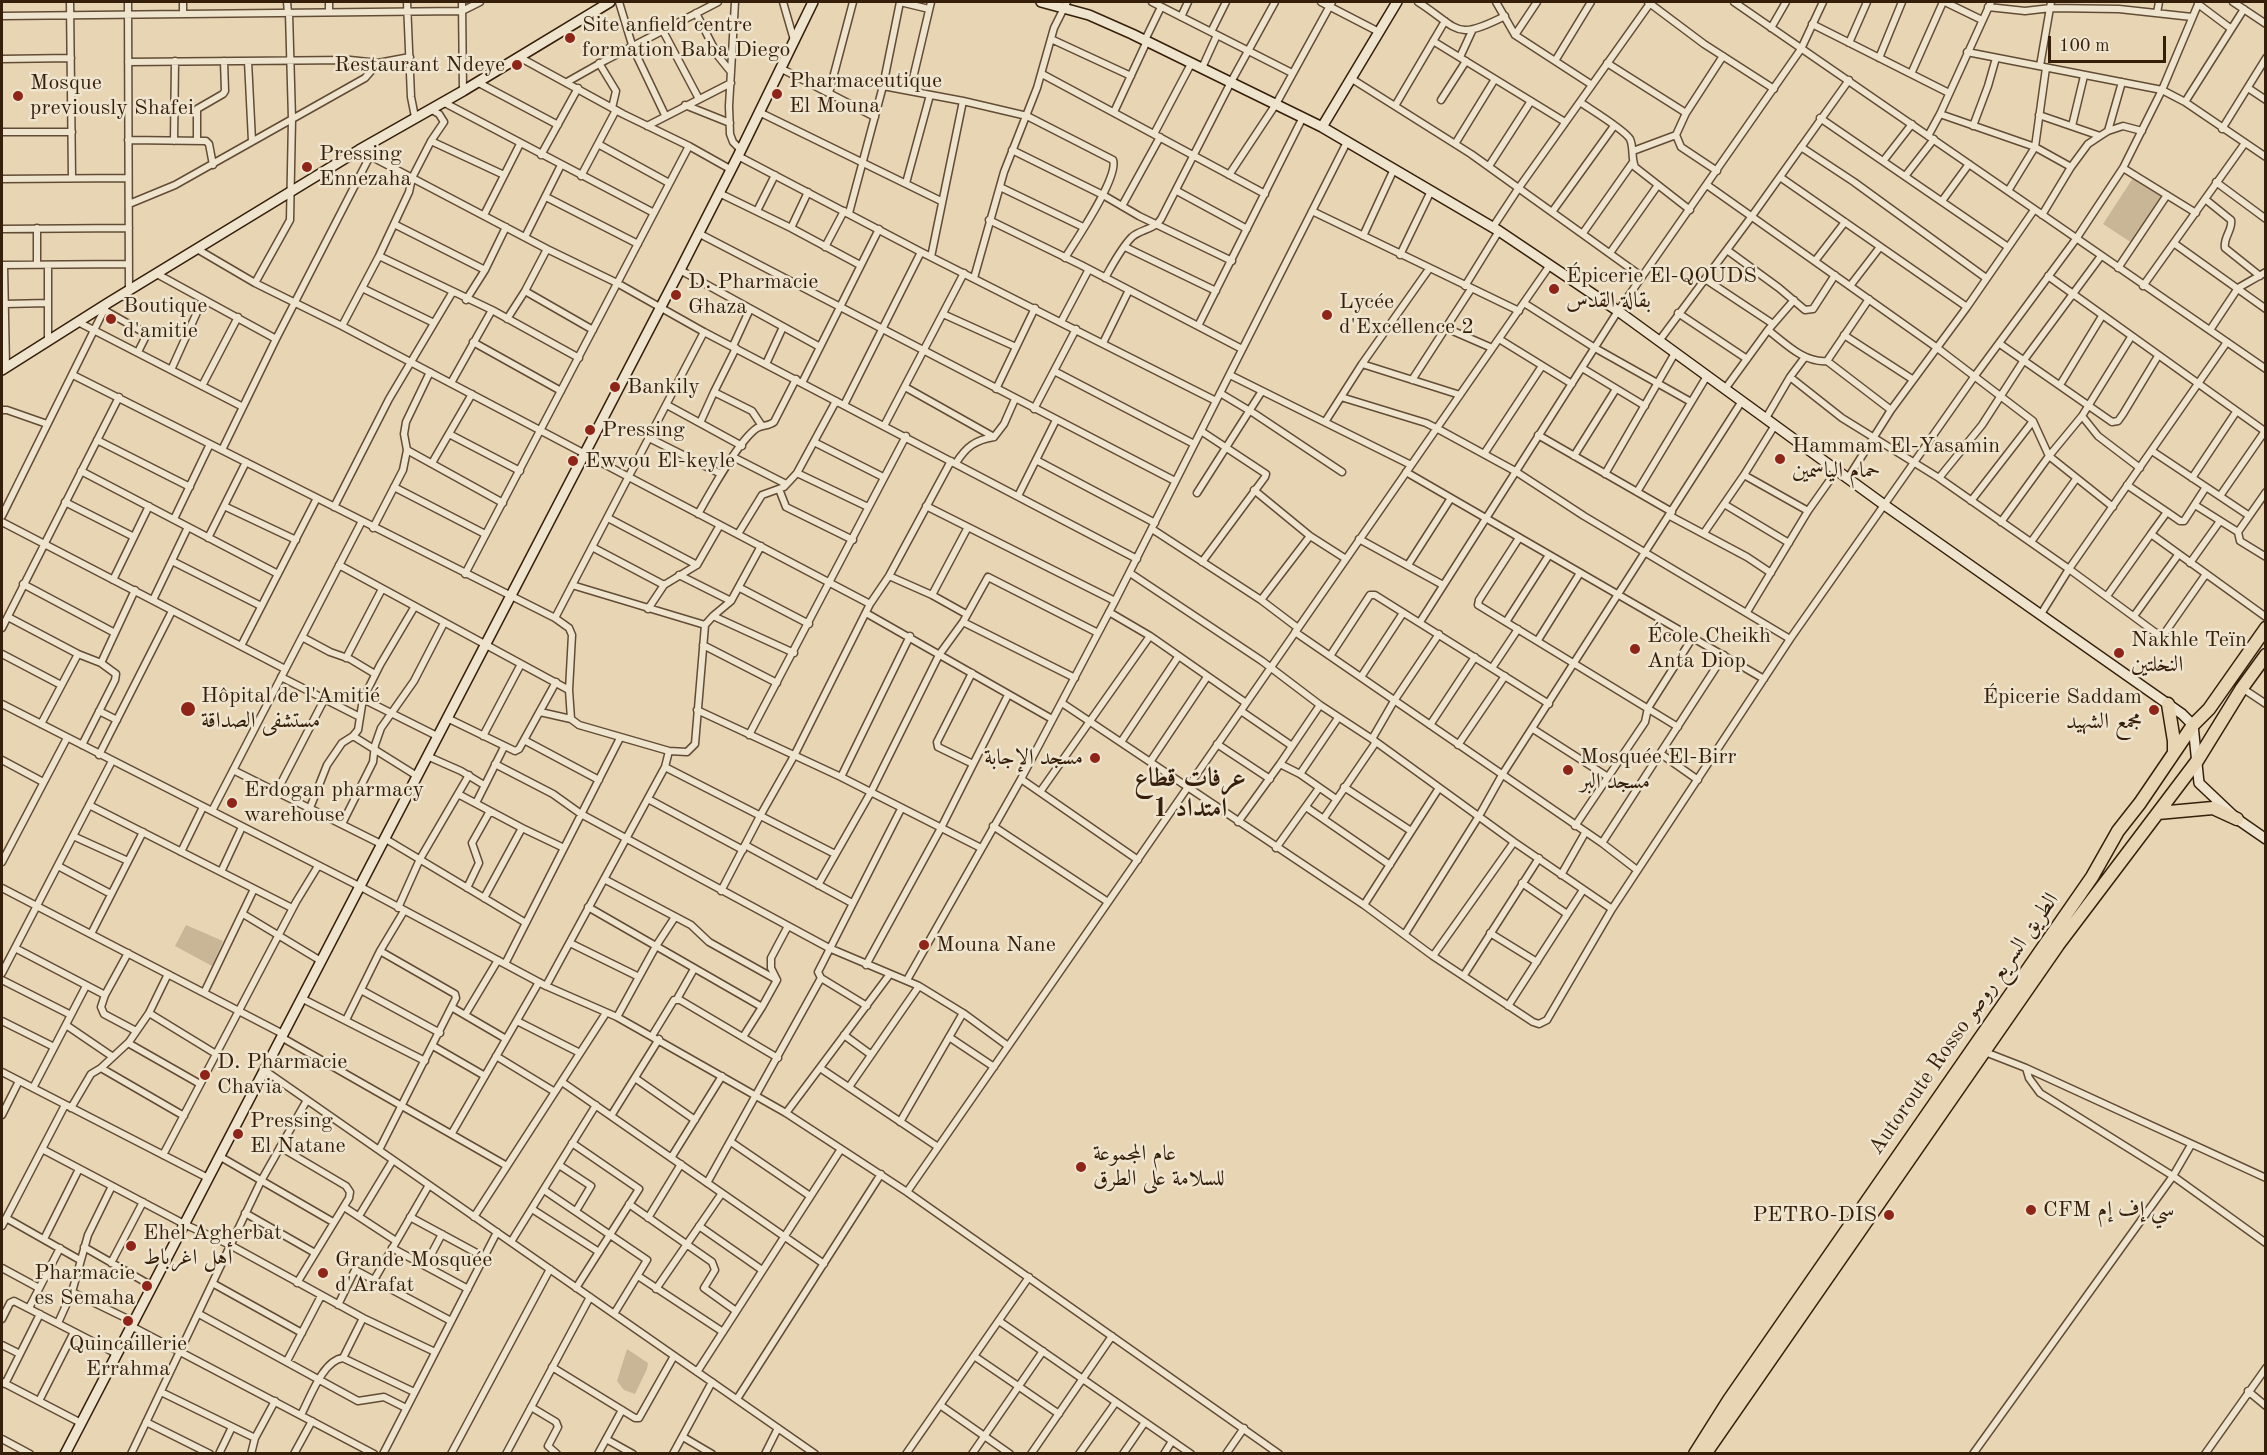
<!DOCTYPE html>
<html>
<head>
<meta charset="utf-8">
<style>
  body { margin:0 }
  #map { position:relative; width:2267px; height:1455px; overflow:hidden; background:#e7d5b4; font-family:"Old Standard TT",serif }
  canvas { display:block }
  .frame { position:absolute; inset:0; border:3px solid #351f0b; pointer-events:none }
  .scale { position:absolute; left:2048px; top:36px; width:118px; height:27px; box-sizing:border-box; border:3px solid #351f0b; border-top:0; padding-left:8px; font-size:18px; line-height:21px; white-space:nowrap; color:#351f0b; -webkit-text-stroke:4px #efe4ce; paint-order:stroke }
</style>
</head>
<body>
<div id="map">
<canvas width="2267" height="1455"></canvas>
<div class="frame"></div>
<div class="scale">100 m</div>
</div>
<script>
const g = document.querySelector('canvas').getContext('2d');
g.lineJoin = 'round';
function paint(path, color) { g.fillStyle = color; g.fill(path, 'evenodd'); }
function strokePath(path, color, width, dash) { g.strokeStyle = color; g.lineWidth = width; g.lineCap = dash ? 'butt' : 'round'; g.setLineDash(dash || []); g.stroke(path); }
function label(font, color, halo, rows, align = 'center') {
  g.font = font + ' "Old Standard TT",Amiri,serif'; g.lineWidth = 5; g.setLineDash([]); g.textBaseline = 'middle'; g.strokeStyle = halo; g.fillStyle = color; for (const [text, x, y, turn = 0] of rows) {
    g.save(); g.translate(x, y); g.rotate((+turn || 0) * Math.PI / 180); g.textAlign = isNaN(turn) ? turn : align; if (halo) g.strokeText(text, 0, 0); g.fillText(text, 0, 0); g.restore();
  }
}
const green = new Path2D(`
  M2133 178 2163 197 2132 243 2103 224Z
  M186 925 223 941 212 966 175 946Z
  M627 1349 648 1363 647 1369 635 1394 624 1390 617 1381Z`);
const street = new Path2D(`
  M70 2 72 178
  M128 2 129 291
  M183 2V14
  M287 2 288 13
  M407 2 411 97 415 117
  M462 2 463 91
  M619 2 633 48 665 115
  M735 2 729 106 730 134 733 142 741 150
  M783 2 794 40
  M900 2 929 9
  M1152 2 1292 73
  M1321 2 1379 32
  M1418 2C1460 29 1454 42 1505 16
  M1496 2 1515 35 1592 85
  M1648 2 1704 44 1774 89
  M1734 2 2266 369
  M1945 2 1982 20
  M2233 2 2266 24
  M2198 4 2230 28
  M1988 7 2025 11 2051 8 2119 9 2192 17
  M329 12V2
  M696 13 718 56 731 72
  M2157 13 2159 2
  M2 16 462 11 480 2
  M1181 17 1188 2
  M1812 24 1949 93
  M1771 28 1786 2
  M663 31 699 99
  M1211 32 1226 2
  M1515 35 1537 2
  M1051 39 1131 76
  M1145 40 1161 7
  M1433 41 1565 122
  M1849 43 1867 2
  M1967 52 2162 90 2185 102 2266 157
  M1460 57 1472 31
  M1879 58 1902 2
  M2 59 71 58
  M248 61 252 141
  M1555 61 1591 2
  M128 62 350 60 378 63
  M599 63 616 91 612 108
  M1607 63 1686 113
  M2040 66 2051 2
  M780 68 875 117
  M1202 68 1217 35
  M1042 74 1265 194
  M1911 74 1943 2
  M1352 79 1471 154 1641 276
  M477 82 558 125
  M567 82 606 60 718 2
  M883 86 963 101 1027 116 1113 160C1119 177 1076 240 1065 258
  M2248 88 2266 100
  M910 91 931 2
  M829 93 853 2
  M1441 100 1466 61
  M443 102 654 213
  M1580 102C1590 109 1625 130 1630 139 1634 148 1631 158 1635 167L1690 210
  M2185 102 2244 9
  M685 105 730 123
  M1395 106 1445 21
  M759 112 941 201
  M1114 112 1147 41
  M1940 114 2035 147 2071 167 2042 215
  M2039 115 2100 136 2108 131 2122 82
  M1820 118 2008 247
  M647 126 731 83
  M1973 126 1988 86 1996 58
  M2072 126 2084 76
  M2222 129 2266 58
  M2108 131 2123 126 2142 131
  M2 132H72
  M1154 134 1192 62
  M1928 136 1940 114 1991 2
  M128 140 206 141 209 144 213 165
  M174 141 175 61
  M197 141V109L223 94 225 91 224 61
  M431 141 504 175
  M598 144 669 183
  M1455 144 1495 79
  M689 146 730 169
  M1801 147 1854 182 1986 278
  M359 150 547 249 617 283 704 332 1137 559
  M1012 150 1103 195 1139 216 1232 261
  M1633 151 1676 135
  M541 155 578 88
  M738 156 921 252 1216 401
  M1884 160 1912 124
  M1489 166 1531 101
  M2071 167 2088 144 2100 136
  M2123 168 2196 213
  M1717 171 1681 147 1676 135 1686 113 1723 56
  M1229 175 1276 104 1332 2
  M1906 175 1934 139
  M581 176 616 110
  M1780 177 1967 307
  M2 179 128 178
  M2216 182 2266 219
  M906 183 930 95
  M1707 185 1936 347 2033 421 2049 456 2082 416 2131 337
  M1000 187 1083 227
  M1177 191 1247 229
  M2008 191 2035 147 2046 68
  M719 193 791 228 860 265
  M546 197 638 244
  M2205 199 2231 220C2233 230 2223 237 2225 248L2260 276
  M1942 201 1969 164
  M129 204 175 185 365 78 378 63 410 57
  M1122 206 1160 137
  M757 211 775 175
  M1312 211 1519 311
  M1552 212 1614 126
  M849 213 883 86 900 2
  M484 215 520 144
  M989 220 1081 265 1242 349
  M394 224 485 270
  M1493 227 1518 189 1651 2
  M791 228 808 192
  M2 229 129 228
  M698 233 1175 481
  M1583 233 1633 162
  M1363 236 1394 169
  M525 237 561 165
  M2175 244 2266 309
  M825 247 844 211
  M1125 247 1216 291
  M197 249 255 283 342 326 870 604
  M1727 250 1779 288 1805 310 1813 309 1835 275
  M1610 253 1658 185
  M1400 255 1431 191
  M379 256 409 192 412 178 431 141 444 122 439 114 430 109
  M931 257 963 101
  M1815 261 1845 222
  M37 264V228
  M2 265 129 264
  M4 265 6 368
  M48 265V341
  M2118 268 2167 195
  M680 270 820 347
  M157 274 276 339
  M2048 276 2266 432
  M974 278 1004 172 1037 88 1054 28 1067 2
  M1105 278C1113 264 1121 248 1132 237 1141 229 1154 230 1161 219L1231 82 1275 2
  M1705 279 1773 324
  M255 283 290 220 292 119 289 13
  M1465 286 1499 231
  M1850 286 1880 247
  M2143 286 2245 143
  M362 288 434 323
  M525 291 593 330
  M1869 299 1827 361 1891 410
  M466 300 485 270 506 227
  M1524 303 1595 348 1691 402
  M5 304 48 303
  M104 310 143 332 145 338 138 352
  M1678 313 1747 359
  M943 314 1016 347
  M507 319 525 291 547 249
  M78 322 243 407
  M1061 322 1089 269
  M342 326 379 256 492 310 579 358
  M1198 326 1303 117
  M1446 328 1492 348
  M1768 330C1786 344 1804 363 1827 361
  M2210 330 2238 288 2266 272
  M1844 335 1912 379
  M1499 339 1572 384
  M1659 341 1752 216 1849 80
  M473 342 561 391
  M1103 343 1129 290
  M2000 344 2112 422 2118 421 2123 414 2158 356
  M733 346 750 309
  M736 348 714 392 752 411 762 426
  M766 364 783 327
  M1362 364 1460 395
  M1582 368 1645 406
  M171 370 203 299
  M1054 371 1194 444
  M73 375 555 618 569 628 572 635 569 690 571 719 579 725 669 751 687 752 695 744 705 625 713 616 731 601 761 546
  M1230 375 1411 465
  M1790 377 1842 418 1939 478 2069 569 2156 633 2164 634 2206 574
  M1412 380 1471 289
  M451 383 492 310
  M802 383 879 229
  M2060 385 2102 316
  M202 386 238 317
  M905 387 994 437
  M996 389 1035 308
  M1725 389 1768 330 1794 300
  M714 392 700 423 742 446
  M1220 393 1255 414 1342 472
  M1341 397 1426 423 1438 429 1515 471 1584 516 1790 639 1974 377 2076 239 2123 168 2162 90 2199 2
  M667 405 700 423
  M844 405 921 252
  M1034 409 1076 329
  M2 410H7L47 424
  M2082 416 2098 436 2140 468
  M1766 418 1790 377 1805 357
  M1325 422 1362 364 1429 269
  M884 426 964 273
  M1201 431 1266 474 1265 477 1202 562
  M449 434 520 471
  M1538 435 1672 512
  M649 438 721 474
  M97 440 190 487
  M814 442 883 477
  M222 450 276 339 370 156
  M407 450 503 503
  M2152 451 2248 515
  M1484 454 1542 366
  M1574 456 1616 389
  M733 457 786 484
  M1036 460 1155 523
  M432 463 472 394
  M956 463C966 447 975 440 994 437L1004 424 1015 399
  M81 471 278 574
  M1406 472 1764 679
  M797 473 868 507
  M1605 474 1675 353
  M1744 475 1808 511
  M1848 478 1891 410 1967 307 2034 210
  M1939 478 1982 425 2024 360 2101 256
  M2192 478 2236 412
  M2127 485 2167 512 2151 534
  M394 487 485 534
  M779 489 786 507 853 540
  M1254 490 1310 536 1346 559
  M1637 492 1707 376
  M2266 492 2238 532 2240 541 2266 557
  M1197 493 1262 391
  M1018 496 1056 420
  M2220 496 2265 431
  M1971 501 2033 421
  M65 502 134 537
  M1724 504 1789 543
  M2195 505 2238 532
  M224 506 296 540
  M926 506 1115 601
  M334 507 389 399 452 293
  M2167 512 2180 521H2184L2206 487
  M698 514C710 493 739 440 757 428 763 425 769 426 774 422L796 379
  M2 516 107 304
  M1670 516 1747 557 1771 573
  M608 518 697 565
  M174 519 210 444
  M2 522 285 669
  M2001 522 2049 456 2113 507
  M373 528 403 470 407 450 404 434 406 422 430 372
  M1152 529 1261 600 1298 628
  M1704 533 1744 475 1775 425
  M738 534 762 495 784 487 797 473 836 401
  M208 538 246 462
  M1519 538 1479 600 1478 605 1678 727
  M1359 539 1443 585
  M2031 542 2076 479
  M592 547 664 585
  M172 561 261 606
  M2190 563 2220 521
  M339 565 569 690
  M1408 565 1451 498
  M1130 573 1262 661 1320 705 1372 739 1514 842 1612 909
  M465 574 689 146 623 114 519 57
  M679 575 731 601
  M889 576 932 595 966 614
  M113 580 149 506
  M23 584 113 632
  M572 585 705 625
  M740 588 809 624
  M932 595 968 527
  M2107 596 2151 534 2266 617
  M153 600 188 527
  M1261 600 1310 536
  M648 609 664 585 697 565 720 525
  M1109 612 1150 636 1246 703
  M1747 612 1808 511 1837 470
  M866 613 1052 719
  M2041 614 2069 569 2227 342
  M713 616 794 653
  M2134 616 2178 555
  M8 617 78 654 101 663 116 674 115 680 82 745
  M555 618 704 332
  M963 622 1075 678
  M1420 622 1618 311 1801 49 1823 2
  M1506 622 1549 555
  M2 628 119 397
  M1295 632 1602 843 1637 870
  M302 637 330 652 350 659 375 674
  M1538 640 1580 573
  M703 645 777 683
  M241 646 317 498
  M2 654 61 685
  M1330 656 1370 595H1375L1549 704
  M346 658 382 589
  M101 663 135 590
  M1492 668 1518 629
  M972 673 937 742 938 747 973 764
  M281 677 360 717
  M1361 677 1403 613
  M2242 688 2266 704
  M363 699 437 736
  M1062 703 1364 905 1433 956 1533 1022 1539 1024 1547 1020 1612 909 1790 639
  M2 704 359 886 546 986 617 1017 786 1113 907 1192 1279 1454
  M697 710 841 777 981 848
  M99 711 117 720
  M1241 711 1292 746
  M540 712 571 719
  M447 718 515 751 519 749 556 682
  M41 724 78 654
  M1430 725 1475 657
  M1533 729 1608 777
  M749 735 906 436
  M353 736 417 776
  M483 736 521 664
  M1372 739 1394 701 1439 634
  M524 740 599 780
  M1121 742 1178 657
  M1217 744 1270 779
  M1458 745 1505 676
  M1661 754 1698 780
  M99 755 172 611
  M427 756 461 771 484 785
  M2 760 43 782
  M1150 762 1207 677
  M495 764 553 794 581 814 829 948 919 986 963 1013 1008 1046
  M1280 764 1300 774 1336 799
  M665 767 835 854
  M233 770 381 844
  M1300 774 1338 718
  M841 777 910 636
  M1021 779 1138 860
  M1344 787 1411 831
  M277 791 324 700
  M1040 792 1150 636
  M458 794 522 828
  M648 799 743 850
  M476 803 504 747
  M89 805 292 908
  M1306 807 1390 865
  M310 808 327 765 342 743 353 736 358 730 363 699 380 665 415 606
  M212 811 362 521
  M1324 818 1376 742
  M1238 822 1280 764 1320 705
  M342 824 373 762 375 745 381 728 414 681 444 623
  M993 826 1108 902
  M1575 826 1645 722 1648 708 1693 637
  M73 836 128 861
  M384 838 526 923
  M1602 843 1724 655
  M745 845 852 903
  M1276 848 1319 788
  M181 852 203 807
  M2 862 67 738
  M58 866 111 894
  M221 872 242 827
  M1561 875 1585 833
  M604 879 691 925 709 942 777 980
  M1522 883 1567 914
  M818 885 871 792 939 655 963 622 988 577 1098 633
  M2 888 283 1034
  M467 888 479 863 472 843 490 811
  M721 891 760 816 794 756 870 604 889 576 951 461
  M484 898 522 828 564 848
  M1364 905 1439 788
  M588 907 762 1007 743 1037
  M398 908 420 859 469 775
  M243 914 321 961
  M1490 933 1537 962
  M91 934 143 832
  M1405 934 1479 816 1502 775 1742 401
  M570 943 639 977
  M15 948 105 995 128 953
  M1433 956 1514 842
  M505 964 620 738
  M866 965 941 828 1008 695
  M2 973 112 761
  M1464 975 1539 858
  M2 980 71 1015
  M907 980 1021 779 1115 601 1347 142
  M546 986 665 767 669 751
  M361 990 440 1033
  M204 993 254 889
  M105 995 101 1007 104 1014 136 1031
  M301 998 425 1061
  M677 999 694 969
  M867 1006 821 978 818 972 901 809
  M1508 1006 1583 890
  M762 1007 777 980 771 968V958L788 926
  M453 1008 506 1039
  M149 1013 216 1054
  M465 1015 498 960
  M617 1017 656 946 675 917
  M346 1020 380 951 404 911
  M2 1021 54 1047
  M517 1021 580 1053
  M66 1025 113 1057
  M844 1035 870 1054
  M652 1036 674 1000H680L778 1058
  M281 1037 507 1166
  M949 1037 994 1067
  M128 1043 200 1084
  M433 1046 485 1076
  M1985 1052 2026 1068 2266 1178
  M496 1056 555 1092
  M101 1068 184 1116
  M820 1068 938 1147
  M2026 1068 2029 1078 2040 1093 2173 1176 2266 1243
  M264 1070 815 1454
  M2 1072 208 1178
  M635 1078 695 1120
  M562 1082 824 1264
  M849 1087 919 986
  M33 1088 86 986
  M71 1108 91 1074 101 1068 129 1042 149 1013 168 974
  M786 1113 890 974
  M2 1115 19 1081
  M611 1116 659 1039
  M900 1122 963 1013
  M452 1133 539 982
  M731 1142 810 1196
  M572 1143 639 1189 576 1288
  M280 1147 346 1186 350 1192 349 1198 297 1283
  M42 1149 184 1224 230 1245 363 1318 343 1358
  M379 1150 456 998 455 994 380 951
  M163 1155 296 902 318 866
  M219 1156 333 1222
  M671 1158 722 1076
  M559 1165 591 1186 576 1211
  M707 1183 821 978
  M544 1190 647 1260 614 1314
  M907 1192 1550 265
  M629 1204 712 1262 715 1270 704 1288 736 1311
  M344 1207 396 1241
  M532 1209 599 1252
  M245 1213 315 1253
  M359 1216 393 1160
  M410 1217 484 1257
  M474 1217 606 1013
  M6 1218 80 1260
  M648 1218 681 1164
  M2 1226 65 1105
  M699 1226 762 1270
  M44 1239 79 1169
  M511 1242 596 1105
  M84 1247 152 1286
  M392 1248 468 1289
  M111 1263 143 1202
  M425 1266 442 1234
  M2 1268 39 1288
  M638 1276 723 1332
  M374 1280 429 1185
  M214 1284 302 1333
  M656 1289 722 1193
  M72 1292 134 1322
  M338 1305 355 1270 451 1321
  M29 1308 60 1248
  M199 1314 358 1401 384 1397 406 1408
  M363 1318 435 1352
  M2 1319 10 1303 14 1301 117 1354
  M999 1321 1191 1454
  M58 1323 72 1292 88 1235 112 1186
  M131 1326 374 1454
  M2 1345 20 1354
  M974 1356 1059 1414
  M287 1361 321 1296
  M552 1367 635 1418H639L674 1356
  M697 1372 841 1149
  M2 1382 81 1423
  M5 1384 40 1314
  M2248 1391 2266 1406
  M161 1392 255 1438 275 1401
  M737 1399 881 1174
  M39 1401 74 1332
  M940 1405 1010 1454
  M531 1407 556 1422 558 1427 548 1446 557 1454
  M301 1415C310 1398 323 1360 343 1358L414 1392
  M146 1422 210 1454
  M683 1437 712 1454
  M2 1439 30 1454
  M606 1439 633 1454
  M131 1454 261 1181 307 1100
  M219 1454 232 1427
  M251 1454 255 1438
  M294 1454 312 1421
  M383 1454 497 1232
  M451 1454 550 1269
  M506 1454 590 1297
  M598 1454 622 1410
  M673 1454 712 1382
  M765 1454 778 1428
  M906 1454 1029 1277
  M972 1454 1043 1351
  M1031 1454 1112 1336
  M1079 1454 1116 1402
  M1123 1454 1145 1422
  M1164 1454 1172 1441
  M1226 1454 1244 1428
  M1973 1454 2173 1176 2191 1145
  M2205 1454 2266 1368`);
const secondary = new Path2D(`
  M1041 2 1089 15 1132 34 1322 127 1499 231 1618 311 1883 504 2182 714 2193 725 2199 783 2237 819 2266 839
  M1322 127 1397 2
  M2 370 108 303 359 150 463 91 610 2
  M65 1454 680 270 738 156 813 2`);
const highway = new Path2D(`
  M2168 704 2174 741V753
  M2158 813 2213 808 2237 819
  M1695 1454 1729 1400 2092 877 2118 831 2140 803 2193 725 2209 709 2266 628
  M1705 1454 2058 945 2197 761 2242 688 2266 655`);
const markers = [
  [570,38,6,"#8f2418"],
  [517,65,6,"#8f2418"],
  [777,94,6,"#8f2418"],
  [18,96,6,"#8f2418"],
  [307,167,6,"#8f2418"],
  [1554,289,6,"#8f2418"],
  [676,295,6,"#8f2418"],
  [1327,315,6,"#8f2418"],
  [111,319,6,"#8f2418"],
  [615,387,6,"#8f2418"],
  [590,430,6,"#8f2418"],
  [1780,459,6,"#8f2418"],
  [573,461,6,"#8f2418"],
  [1635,649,6,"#8f2418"],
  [2119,653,6,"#8f2418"],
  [188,709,8,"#8f2418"],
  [2154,710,6,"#8f2418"],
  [1095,758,6,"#8f2418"],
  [1568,770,6,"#8f2418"],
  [232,803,6,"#8f2418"],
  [924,945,6,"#8f2418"],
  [205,1075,6,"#8f2418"],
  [238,1134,6,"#8f2418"],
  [1081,1167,6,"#8f2418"],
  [2031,1210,6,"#8f2418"],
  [1889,1215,6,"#8f2418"],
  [131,1246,6,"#8f2418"],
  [323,1273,6,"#8f2418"],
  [147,1286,6,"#8f2418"],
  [128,1321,6,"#8f2418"]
];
const poiNames = [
  ["Site anfield centre",582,25],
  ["formation Baba Diego",582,50],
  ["Restaurant Ndeye",505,65,"right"],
  ["Pharmaceutique",789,81],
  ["El Mouna",789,106],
  ["Mosque",30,83],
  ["previously Shafei",30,108],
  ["Pressing",319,154],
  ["Ennezaha",319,179],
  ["Épicerie El-QOUDS",1566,276],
  ["بقالة القدس",1566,301],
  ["D. Pharmacie",688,282],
  ["Ghaza",688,307],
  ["Lycée",1339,302],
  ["d'Excellence 2",1339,327],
  ["Boutique",123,306],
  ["d'amitie",123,331],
  ["Bankily",627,387],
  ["Pressing",602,430],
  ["Hammam El-Yasamin",1792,446],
  ["حمام الياسمين",1792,471],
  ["Ewvou El-keyle",585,461],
  ["École Cheikh",1647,636],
  ["Anta Diop",1647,661],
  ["Nakhle Teïn",2131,640],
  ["النخلتين",2131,665],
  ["Hôpital de l'Amitié",201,696],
  ["مستشفى الصداقة",201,721],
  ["Épicerie Saddam",2142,697,"right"],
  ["مجمع الشهيد",2142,722,"right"],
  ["Mosquée El-Birr",1580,757],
  ["مسجد البر",1580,782],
  ["مسجد الإجابة",1083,758,"right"],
  ["Erdogan pharmacy",244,790],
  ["warehouse",244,815],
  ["Mouna Nane",936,945],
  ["D. Pharmacie",217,1062],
  ["Chavia",217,1087],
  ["Pressing",250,1121],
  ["El Natane",250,1146],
  ["عام المجموعة",1093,1154],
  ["للسلامة على الطرق",1093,1179],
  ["CFM سي إف إم",2043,1210],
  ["PETRO-DIS",1877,1215,"right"],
  ["Ehel Agherbat",143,1233],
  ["أهل اغرباط",143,1258],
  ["Grande Mosquée",335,1260],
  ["d'Arafat",335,1285],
  ["Pharmacie",135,1273,"right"],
  ["es Semaha",135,1298,"right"],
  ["Quincaillerie",128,1344,"center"],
  ["Errahma",128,1369,"center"]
];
const streetNames = [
  ["Autoroute Rosso الطريق السريع روصو",1964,1024,-55]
];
const quarterNames = [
  ["عرفات قطاع",1190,779],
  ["1 امتداد",1190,809]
];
paint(green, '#c9b697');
strokePath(street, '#624c35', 9);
strokePath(secondary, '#351f0b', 12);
strokePath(highway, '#351f0b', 15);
strokePath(street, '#efe4ce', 6);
strokePath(secondary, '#efe4ce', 9);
strokePath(highway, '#e7d5b4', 12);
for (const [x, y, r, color] of markers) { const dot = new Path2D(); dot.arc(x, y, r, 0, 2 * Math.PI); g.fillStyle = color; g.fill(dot); strokePath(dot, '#efe4ce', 2); }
label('22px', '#351f0b', '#efe4ce', poiNames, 'left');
label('22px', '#351f0b', '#efe4ce', streetNames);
label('bold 26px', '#351f0b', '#efe4ce', quarterNames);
</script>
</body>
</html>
